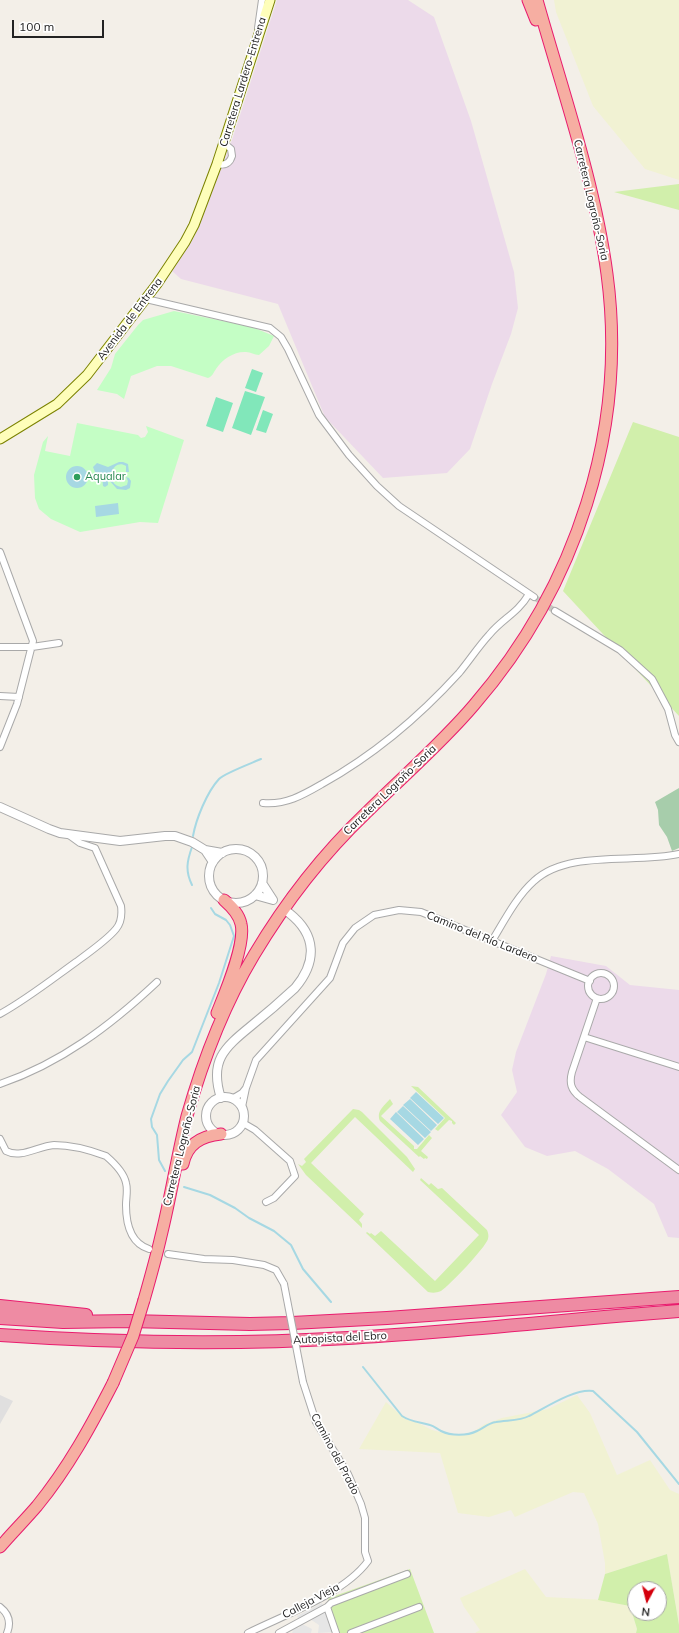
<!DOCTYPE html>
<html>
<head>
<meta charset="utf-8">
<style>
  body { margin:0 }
  #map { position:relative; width:679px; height:1633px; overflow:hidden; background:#f3efe8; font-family:Mulish,sans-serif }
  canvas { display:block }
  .north { position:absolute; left:627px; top:1581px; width:40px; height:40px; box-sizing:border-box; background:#fff; border:1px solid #a7a7a7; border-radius:50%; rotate:187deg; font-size:11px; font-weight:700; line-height:16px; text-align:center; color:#222 }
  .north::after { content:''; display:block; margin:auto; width:14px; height:18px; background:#d4000c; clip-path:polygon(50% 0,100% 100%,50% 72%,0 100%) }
  .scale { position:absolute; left:12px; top:20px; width:92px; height:18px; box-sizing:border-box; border:2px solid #222; border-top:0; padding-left:5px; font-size:12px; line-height:14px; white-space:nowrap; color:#222; -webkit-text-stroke:3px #fff; paint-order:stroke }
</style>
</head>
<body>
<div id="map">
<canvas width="679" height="1633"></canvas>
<div class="north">N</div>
<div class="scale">100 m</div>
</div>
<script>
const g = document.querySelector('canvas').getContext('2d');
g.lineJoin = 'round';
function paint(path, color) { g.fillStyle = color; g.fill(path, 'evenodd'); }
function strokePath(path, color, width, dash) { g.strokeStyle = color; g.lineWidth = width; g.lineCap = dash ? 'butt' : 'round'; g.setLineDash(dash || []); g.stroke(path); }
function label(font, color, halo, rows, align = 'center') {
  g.font = font + ' Mulish,sans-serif'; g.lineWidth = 3.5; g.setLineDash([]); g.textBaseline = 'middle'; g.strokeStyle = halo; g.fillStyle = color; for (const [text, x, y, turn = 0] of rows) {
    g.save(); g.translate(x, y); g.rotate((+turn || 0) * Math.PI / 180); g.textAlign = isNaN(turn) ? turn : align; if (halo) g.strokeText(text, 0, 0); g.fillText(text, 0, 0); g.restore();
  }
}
const residential = new Path2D(`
  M0 1395 13 1401 0 1424Z`);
const industrial = new Path2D(`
  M277 0H408L434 17 471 121 514 272 518 308 511 334 492 384 470 449 447 473 383 478 325 417 278 304 181 279 172 271 194 237 232 140Z
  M551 956 606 966 630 985 679 990V1238L668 1237 654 1204 608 1169 575 1151 547 1156 525 1147 501 1115 517 1092 512 1070 516 1052 546 974Z`);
const farmland = new Path2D(`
  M554 0H679V180L645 169 593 106 556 12Z
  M577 1395 590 1413 617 1475 650 1460 670 1490 679 1494V1625L667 1554 605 1574V1563L598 1524 584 1493 573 1492 515 1517 511 1510 489 1517 458 1513 440 1453 359 1449 386 1402 405 1419 416 1422 432 1430 451 1435H468L485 1424 502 1418 548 1409Z
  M525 1569 546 1597 606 1600 630 1606 637 1629 636 1633H475L480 1630 464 1607 460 1598Z`);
const grass = new Path2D(`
  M679 184V210L614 192Z
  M633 422 679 437V716L563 591Z
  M411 1086 418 1087 456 1123 454 1125 452 1123V1121L449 1120 438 1131 435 1129 445 1118Z
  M390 1099 393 1104 381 1116 414 1146V1149H417L429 1135 432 1138 421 1151 428 1157 427 1159 425 1158 424 1159 420 1156 419 1157 380 1121C376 1111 384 1106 390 1099Z
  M353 1109 359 1110 362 1112 407 1157 415 1169 413 1172 355 1117 311 1163 364 1214 359 1220 362 1224V1228L306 1175 298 1164 302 1166 306 1162 304 1159Z
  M421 1178 429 1185 431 1183 438 1189 442 1188 487 1230C488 1233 489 1235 488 1239 485 1248 450 1285 441 1291 436 1293 433 1293 428 1292L366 1233 367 1232 370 1234 371 1233 375 1236 381 1231 435 1281 479 1235 420 1180Z
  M667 1554 679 1625V1633H636L637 1629 630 1606 598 1600 605 1574ZM635 1589H659V1613H635Z
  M410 1569 434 1633H339L327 1603 329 1598Z`);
const cemetery = new Path2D(`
  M679 788V848L672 851 667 837 659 825 658 810 655 802Z`);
const park = new Path2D(`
  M174 311 252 327 274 336 269 346 259 355C254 355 251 352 246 352 235 351 222 359 216 369 213 373 213 376 208 378L171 366H157L131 376 124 399 117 394 97 390 111 368 115 354 138 325 143 320Z
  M77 423 138 435 141 438 145 437 148 432 146 426 184 440 158 523 140 522 80 532 51 519 39 509 35 498 34 475 43 442 48 436 45 451 70 456Z`);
const pitch = new Path2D(`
  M252 369 263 373 256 392 245 388Z
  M245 391 265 397 251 435 232 428Z
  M216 397 233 403 223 432 206 426Z
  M263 410 273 414 266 433 256 430Z`);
const parking = new Path2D(`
  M322 1603 335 1632 318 1633 319 1625 310 1619 302 1624 312 1629 311 1633H292L293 1631 290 1630 292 1625 299 1628 301 1624 297 1616Z`);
const water = new Path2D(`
  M119 462H123L128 464 129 472H126V466C120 462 114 465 112 472H110C110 479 114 486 121 487L127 485 128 481 126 477 129 478 131 481 130 488 126 490 117 489 108 479V485L105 487 103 486 102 476 95 472 93 467 97 463 108 467Z
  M66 477a11 11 0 1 1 22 0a11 11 0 1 1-22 0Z
  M118 503 119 514 96 517 95 506Z
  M416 1092 444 1118 438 1124 410 1098Z
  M410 1099 437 1125 431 1131 403 1105Z
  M403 1106 431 1132 425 1138 397 1112Z
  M396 1112 424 1139 418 1145 390 1119Z`);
const stream = new Path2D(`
  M193 836C196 819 207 792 219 779 225 773 252 763 261 759
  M192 885C185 871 187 861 192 847
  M165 1171 159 1160 157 1135 152 1127 151 1119 160 1094 168 1081 183 1060 192 1052 219 983 234 936 230 925 226 920 215 914 211 908
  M184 1187 210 1195 235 1208 249 1218 274 1231 291 1245 303 1269 331 1302
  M363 1367 402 1416C411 1422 420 1422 430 1425 434 1426 437 1429 441 1431 451 1436 467 1436 477 1431 484 1428 488 1423 496 1422 506 1420 520 1421 529 1416 545 1408 575 1388 593 1391L637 1432 679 1484`);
const minorTunnel = new Path2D(`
  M534 597 555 611`);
const minor = new Path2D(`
  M258 28 262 0
  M217 164C225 166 230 163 232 156L231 149 225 144
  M146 299 270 328 281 337 288 349 319 415 349 455 377 486 399 506 534 597
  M0 552 33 641 17 704 0 747
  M555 611 620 650 652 679 668 709 675 735 679 742
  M0 647H32L59 643
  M0 696 19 697
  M263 803C286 805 303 795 322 784 374 755 419 717 459 673 469 661 478 647 489 635 503 618 517 614 529 594
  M492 941C504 921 517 896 534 881 568 849 636 864 679 854
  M588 986a13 13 0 1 1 26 0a13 13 0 1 1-26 0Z
  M597 998 572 1072C569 1083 571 1090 580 1097L679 1170
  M0 1014C27 999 51 980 76 962 87 954 107 940 116 929 121 923 122 914 121 906L95 848 80 843 69 835
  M584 1037 679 1067
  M0 1084C61 1063 110 1026 157 982
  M246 1088 256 1060 330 978 343 943 355 928 374 915 399 910 421 912 590 981
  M232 1099 242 1093 246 1088 242 1107
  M243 1123 255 1130 290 1161 295 1176 274 1198 266 1202
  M0 1139 6 1151C21 1159 38 1146 54 1145 71 1145 90 1150 106 1156 113 1162 124 1173 126 1183 128 1190 126 1198 126 1205 126 1224 130 1243 149 1249
  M168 1254 204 1259 233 1260 264 1265 276 1270 284 1284
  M0 1607C9 1614 11 1623 7 1633
  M327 1607 331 1603 407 1574
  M248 1633C284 1615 344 1594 368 1561L365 1552V1518L361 1504 348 1474 316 1422 303 1382
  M279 1633 327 1607 336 1633
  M351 1633 419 1607`);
const tertiary = new Path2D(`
  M0 807 49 829 60 833 120 841 165 836H175L192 842 205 850
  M209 876a27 27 0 1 1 54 0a27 27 0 1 1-54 0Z
  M213 862 205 850 222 853
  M255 895 273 900 262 883
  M206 1116a19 19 0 1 1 38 0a19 19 0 1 1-38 0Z
  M221 1098C209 1061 224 1048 251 1026 266 1014 281 1001 295 988 317 962 317 935 289 913`);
const secondary = new Path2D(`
  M0 439 57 404 87 375 157 284 185 242 194 225 217 164 270 0`);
const trunk = new Path2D(`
  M528 0 536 20
  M217 1013C225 993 246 944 241 924 239 914 232 907 224 900
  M183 1164C187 1144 201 1136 221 1134
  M144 1300C150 1279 156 1258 161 1236 171 1196 177 1156 187 1116 203 1060 224 1005 254 955 285 903 322 855 366 813 402 777 441 744 474 705 576 587 628 430 607 274 595 183 562 89 537 0
  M0 1547C12 1533 25 1520 37 1506 68 1468 91 1426 113 1383`);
const motorway = new Path2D(`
  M0 1306 86 1315
  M0 1318 63 1322 129 1321 250 1324 292 1323 387 1318 679 1297
  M0 1335C116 1343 232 1345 348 1338 459 1332 569 1319 679 1311`);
const minorBridge = new Path2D(`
  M284 1284 303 1382`);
const trunkBridge = new Path2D(`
  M113 1383 133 1336 144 1300`);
const markers = [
  [77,477,4,"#2e9e5b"]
];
const streetNames = [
  ["Carretera Lardero-Entrena",243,82,-73],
  ["Carretera Logroño-Soria",591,200,77],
  ["Avenida de Entrena",130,319,-53],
  ["Carretera Logroño-Soria",390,790,-44],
  ["Camino del Río Lardero",482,937,22],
  ["Carretera Logroño-Soria",182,1146,-76],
  ["Autopista del Ebro",340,1338,-3],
  ["Camino del Prado",335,1454,62],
  ["Calleja Vieja",311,1601,-28]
];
const leisureNames = [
  ["Aqualar",85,477]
];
paint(residential, '#e0dfdf');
paint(industrial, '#ecdaea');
paint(farmland, '#f1f2d3');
paint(grass, '#d1efab');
paint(cemetery, '#a7cdab');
paint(park, '#c4fec5');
paint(pitch, '#81e7ba');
paint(parking, '#e6e6e6');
paint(water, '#a6d8e3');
strokePath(stream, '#a6d8e3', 2);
strokePath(minorTunnel, '#c9c6c0', 6, [6, 3]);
strokePath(minor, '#a9a9a9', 8);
strokePath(tertiary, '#a9a9a9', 10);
strokePath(secondary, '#7b8200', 11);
strokePath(trunk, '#e91c6e', 13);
strokePath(motorway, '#e91c6e', 14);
strokePath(minor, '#fff', 6);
strokePath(tertiary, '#fff', 8);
strokePath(secondary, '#fefeba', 9);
strokePath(trunk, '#f6aea2', 11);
strokePath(motorway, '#ee8ba3', 12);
strokePath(minorBridge, '#a9a9a9', 8, []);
strokePath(trunkBridge, '#e91c6e', 13, []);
strokePath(minorBridge, '#fff', 6);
strokePath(trunkBridge, '#f6aea2', 11);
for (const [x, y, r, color] of markers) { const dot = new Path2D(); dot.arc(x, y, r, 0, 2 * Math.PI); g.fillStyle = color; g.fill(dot); strokePath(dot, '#fff', 1.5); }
label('11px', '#222', '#fff', streetNames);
label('11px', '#27864d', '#fff', leisureNames, 'left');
</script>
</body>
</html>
